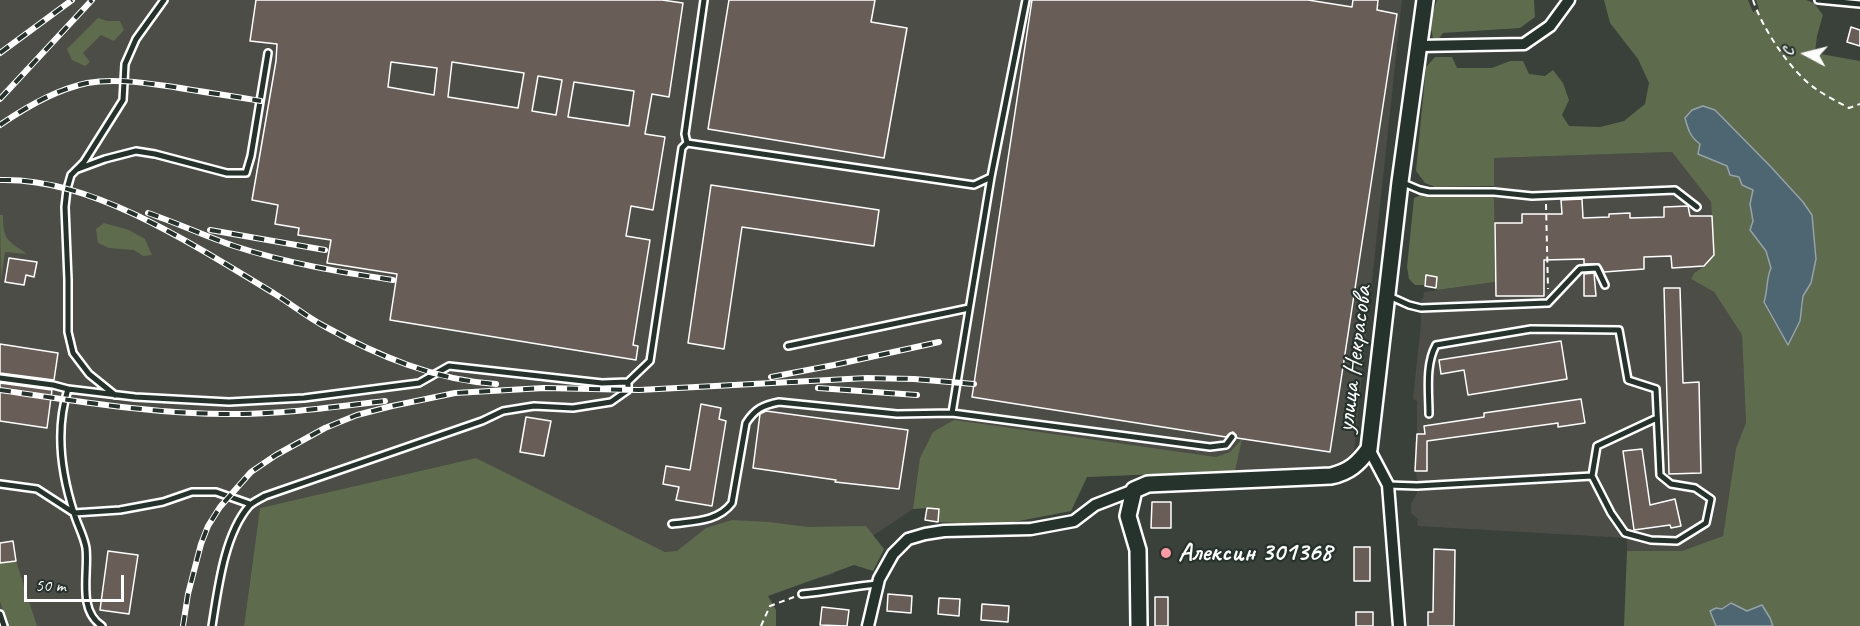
<!DOCTYPE html>
<html>
<head>
<meta charset="utf-8">
<style>
  body { margin:0 }
  #map { position:relative; width:1860px; height:626px; overflow:hidden; background:#3a403a; font-family:Caveat,sans-serif }
  canvas { display:block }
  .north { position:absolute; left:1776px; top:24px; width:60px; height:60px; -webkit-text-stroke:4px #26332d; paint-order:stroke; rotate:277deg; font-size:16px; font-weight:700; line-height:24px; text-align:center; color:#fff }
  .north::after { content:''; display:block; margin:auto; width:21px; height:27px; background:#fff; clip-path:polygon(50% 0,100% 100%,50% 72%,0 100%) }
  .scale { position:absolute; left:24px; top:575px; width:100px; height:27px; box-sizing:border-box; border:3px solid #fff; border-top:0; padding-left:8px; font-size:18px; line-height:21px; white-space:nowrap; color:#fff; -webkit-text-stroke:4px #26332d; paint-order:stroke }
</style>
</head>
<body>
<div id="map">
<canvas width="1860" height="626"></canvas>
<div class="north">С</div>
<div class="scale">50 m</div>
</div>
<script>
const g = document.querySelector('canvas').getContext('2d');
g.lineJoin = 'round';
function paint(path, color) { g.fillStyle = color; g.fill(path, 'evenodd'); }
function strokePath(path, color, width, dash) { g.strokeStyle = color; g.lineWidth = width; g.lineCap = dash ? 'butt' : 'round'; g.setLineDash(dash || []); g.stroke(path); }
function label(font, color, halo, rows, align = 'center') {
  g.font = font + ' Caveat,sans-serif'; g.lineWidth = 4.5; g.setLineDash([]); g.textBaseline = 'middle'; g.strokeStyle = halo; g.fillStyle = color; for (const [text, x, y, turn = 0] of rows) {
    g.save(); g.translate(x, y); g.rotate((+turn || 0) * Math.PI / 180); g.textAlign = isNaN(turn) ? turn : align; if (halo) g.strokeText(text, 0, 0); g.fillText(text, 0, 0); g.restore();
  }
}
const built = new Path2D(`
  M0 0H1402L1354 450 1340 468 1234 475 1157 474 1087 477 1071 511 939 510 927 508 913 509 874 535 835 544 834 574 801 583 751 549 665 552 476 458 260 508 244 626H0Z
  M1672 152 1711 202 1714 255 1706 265 1694 273 1691 279 1714 292 1742 335 1746 424 1736 448 1723 536 1682 551H1627V538L1417 526 1418 519 1411 513V504L1417 493 1415 442H1417V401L1413 399 1421 323V299H1423L1424 292 1495 282 1493 158Z`);
const green = new Path2D(`
  M1437 0H1534L1535 17 1520 28 1443 33 1438 40H1433L1432 32 1428 26Z
  M1604 0H1748L1753 12 1759 9 1756 0H1806L1814 3 1823 15 1817 36 1815 53 1860 61V626H1773L1770 618 1747 611 1731 603 1722 609 1711 611 1716 626H1624L1627 551H1682L1723 536 1736 448 1746 423 1742 335 1714 292 1691 279 1694 273 1706 265 1714 255 1711 202 1672 152 1494 158V186L1435 187 1425 183 1416 171 1426 67 1435 57H1452L1457 68H1492L1510 61H1523L1529 74 1545 76 1553 70 1563 83 1569 100 1562 115 1569 126 1600 127 1624 121 1645 104 1649 83 1638 59 1610 23ZM1743 140 1771 167 1803 202 1812 215 1816 259 1811 283 1803 296V306L1788 344 1764 302C1768 290 1766 279 1771 268L1766 251 1750 230 1753 221 1750 204 1753 190 1727 167 1698 154 1700 144Z
  M98 18 107 21H120L124 30 114 41 101 35 83 53 90 62 85 66 72 60 67 49Z
  M1421 195 1439 197 1494 195 1495 282 1437 290V277L1426 275 1424 285H1415L1409 279 1407 267 1414 198Z
  M0 215H3C3 240 7 240 27 254L5 252 1 281Z
  M104 223 129 230 145 239 152 255 143 256 134 250 109 248 98 243 96 229Z
  M954 420 1216 457 1230 452 1242 439 1234 475 1157 474 1087 477 1071 511 998 525 938 522 939 509 927 508 913 509 920 458 933 432Z
  M476 458 665 552 677 551 706 528 732 520 769 522 808 527 866 526 884 549 873 571 854 565 768 596 776 610V626H244L260 508Z
  M16 561 37 626H8L0 601V563Z`);
const water = new Path2D(`
  M1703 106 1715 110 1771 167 1803 202 1812 215 1816 259 1811 283 1803 296 1800 321 1788 345 1764 302C1768 290 1766 279 1771 268L1766 251 1750 230 1753 221 1750 204 1753 190 1742 185 1739 177 1730 175 1727 166 1698 154 1700 144C1690 137 1688 129 1685 118L1692 110Z
  M1731 603 1747 611 1762 605 1770 618 1773 626H1716L1710 611 1716 608 1722 609Z`);
const building = new Path2D(`
  M256 0H662L683 3 669 97 652 94 645 134 665 137 653 210 631 206 626 236 650 240 633 345 638 346 636 360 390 320 397 274 327 263 331 240 298 235 299 228 275 224 278 205 252 200 276 61 277 44 250 41ZM391 62 437 68 434 95 388 87ZM452 62 524 73 518 108 448 97ZM538 76 562 80 556 115 532 111ZM574 82 634 91 629 126 568 117Z
  M729 0H875L871 22 907 28 884 158 708 129Z
  M1032 0H1308L1352 7 1353 0H1378L1377 10 1397 14 1330 452 1237 438 1236 435 1233 432 1230 433 1226 437 972 397Z
  M1851 27 1860 30V46L1847 42Z
  M711 185 879 210 874 246 742 227 724 349 688 343Z
  M1582 199 1583 218 1609 217V214L1630 213V218L1664 217V207L1688 206 1690 216H1712L1714 255 1704 266 1672 268 1671 256 1644 257V269L1604 272 1599 264H1584V259L1544 260V296H1496L1495 223H1522V214H1562L1561 200Z
  M9 258 37 262 34 277 26 275 24 285 5 282Z
  M1594 273 1596 296H1584V274Z
  M1426 275 1437 277 1436 288 1425 286Z
  M1664 288H1680L1683 383 1699 382 1701 473 1669 474Z
  M1561 341 1567 379 1468 395 1464 370 1441 374 1439 360Z
  M0 344 58 353 54 380 0 373Z
  M0 383 52 390 47 428 0 421Z
  M1581 399 1585 423 1558 427V423L1427 441V471H1415L1417 434H1425L1424 426 1484 417V413Z
  M701 404 721 408 719 419 726 421 712 506 676 500 679 487 663 484 666 466 690 470Z
  M766 411 908 430 899 489 835 482 836 480 753 468 760 414Z
  M526 417 551 421 544 456 520 452Z
  M1642 449 1650 505 1675 499 1681 526 1671 528 1670 525 1634 530 1623 451Z
  M1152 502H1171V528H1151Z
  M927 508 939 509 938 522 925 520Z
  M13 541 16 561 0 563V543Z
  M1354 547H1370V581H1354Z
  M1434 549 1455 550 1454 626H1428V612H1433Z
  M108 551 138 555 129 614 100 610Z
  M888 594 912 596 911 613 887 611Z
  M1155 597H1168V626H1155Z
  M939 598 960 599 959 616 938 614Z
  M982 604 1009 606 1008 622 981 620Z
  M822 607 849 610 847 626 820 625Z
  M1356 612H1373V626H1356Z`);
const path = new Path2D(`
  M1753 0C1762 28 1791 72 1816 89 1826 96 1838 102 1849 108L1860 104
  M1546 204 1548 289
  M761 626 770 606 794 597`);
const service = new Path2D(`
  M1818 0 1860 4
  M687 143 685 134 704 0
  M78 169 105 159 136 151 155 154 227 173H246L251 156 268 53
  M1401 182 1420 190 1429 192H1494L1532 196 1675 190 1697 207
  M1389 296 1409 305 1421 308 1548 303 1580 269 1597 268 1605 285
  M788 346 969 308
  M0 378 53 385 68 389 135 397 229 402 304 398 419 383 449 366 602 383 628 382 650 361 682 148 687 143 974 185 991 177 1026 0
  M68 389C55 430 61 473 74 513 77 524 84 536 86 548 89 573 77 610 102 626
  M115 395 89 374 73 353 68 332V280L65 207 67 189 71 175 84 162 123 100 125 64 136 39 164 0
  M952 413 991 177
  M1592 476 1597 446 1657 418
  M0 484 37 489 74 513 120 510 163 502 192 492H216L250 504
  M1388 485 1417 486 1592 476 1611 513 1625 533 1651 540 1677 541 1706 523 1711 499 1695 488 1671 484 1660 475 1656 389 1628 380 1619 330 1531 329 1436 345C1425 365 1429 392 1429 414
  M672 524C693 521 718 522 732 503L746 423C755 409 763 405 779 402L897 414 952 413 1210 447 1226 445 1232 437
  M802 594C828 592 852 586 878 584
  M0 614 4 626
  M212 626C218 589 224 535 249 506 253 502 260 499 265 496L482 421 503 411 534 406 573 408 611 402 628 390V382`);
const minor = new Path2D(`
  M1420 46 1524 44 1550 26 1569 0
  M1369 449 1388 485 1399 626
  M868 626 879 579 893 554 908 539 925 534 944 531 1031 529 1074 521 1095 505 1134 490`);
const secondary = new Path2D(`
  M1139 626 1138 550 1128 516 1134 490 1148 484 1331 476C1349 472 1358 464 1369 449L1400 182 1425 0`);
const rail = new Path2D(`
  M0 53 72 0
  M0 99 92 0
  M0 125C26 107 55 90 87 83 115 78 145 83 174 87 203 92 232 96 261 101
  M0 180C48 179 93 195 136 215 184 238 229 266 275 294 291 304 307 317 324 326 378 356 435 380 496 384
  M148 213C177 223 205 236 234 246 286 263 339 272 393 280
  M210 230 325 250
  M771 377 834 365 939 342
  M818 388 917 395
  M0 390C76 401 154 414 231 414 283 414 334 407 385 401
  M183 626 188 594 201 544 208 526 220 507 251 472 276 455 325 428 357 415 392 406 455 393 544 388 639 390 867 378 914 379 974 384`);
const markers = [
  [1166,553,6,"#ff9aa2"]
];
const streetNames = [
  ["улица Некрасова",1355,359,-83]
];
const poiNames = [
  ["Алексин 301368",1178,553]
];
paint(built, '#4c4d47');
paint(green, '#5e6b4c');
paint(water, '#4d6671');
strokePath(water, '#94a3aa', 1.5);
paint(building, '#695d57');
strokePath(building, '#fff', 1.5);
strokePath(service, '#fff', 10);
strokePath(minor, '#fff', 15);
strokePath(secondary, '#fff', 20);
strokePath(path, '#fff', 2, [6, 4.5]);
strokePath(service, '#26332d', 5);
strokePath(minor, '#26332d', 10);
strokePath(secondary, '#26332d', 15);
strokePath(rail, '#fff', 6);
strokePath(rail, '#26332d', 4, [11]);
for (const [x, y, r, color] of markers) { const dot = new Path2D(); dot.arc(x, y, r, 0, 2 * Math.PI); g.fillStyle = color; g.fill(dot); strokePath(dot, '#26332d', 2); }
label('26px', '#fff', '#26332d', streetNames);
label('bold 26px', '#fff', '#26332d', poiNames, 'left');
</script>
</body>
</html>
